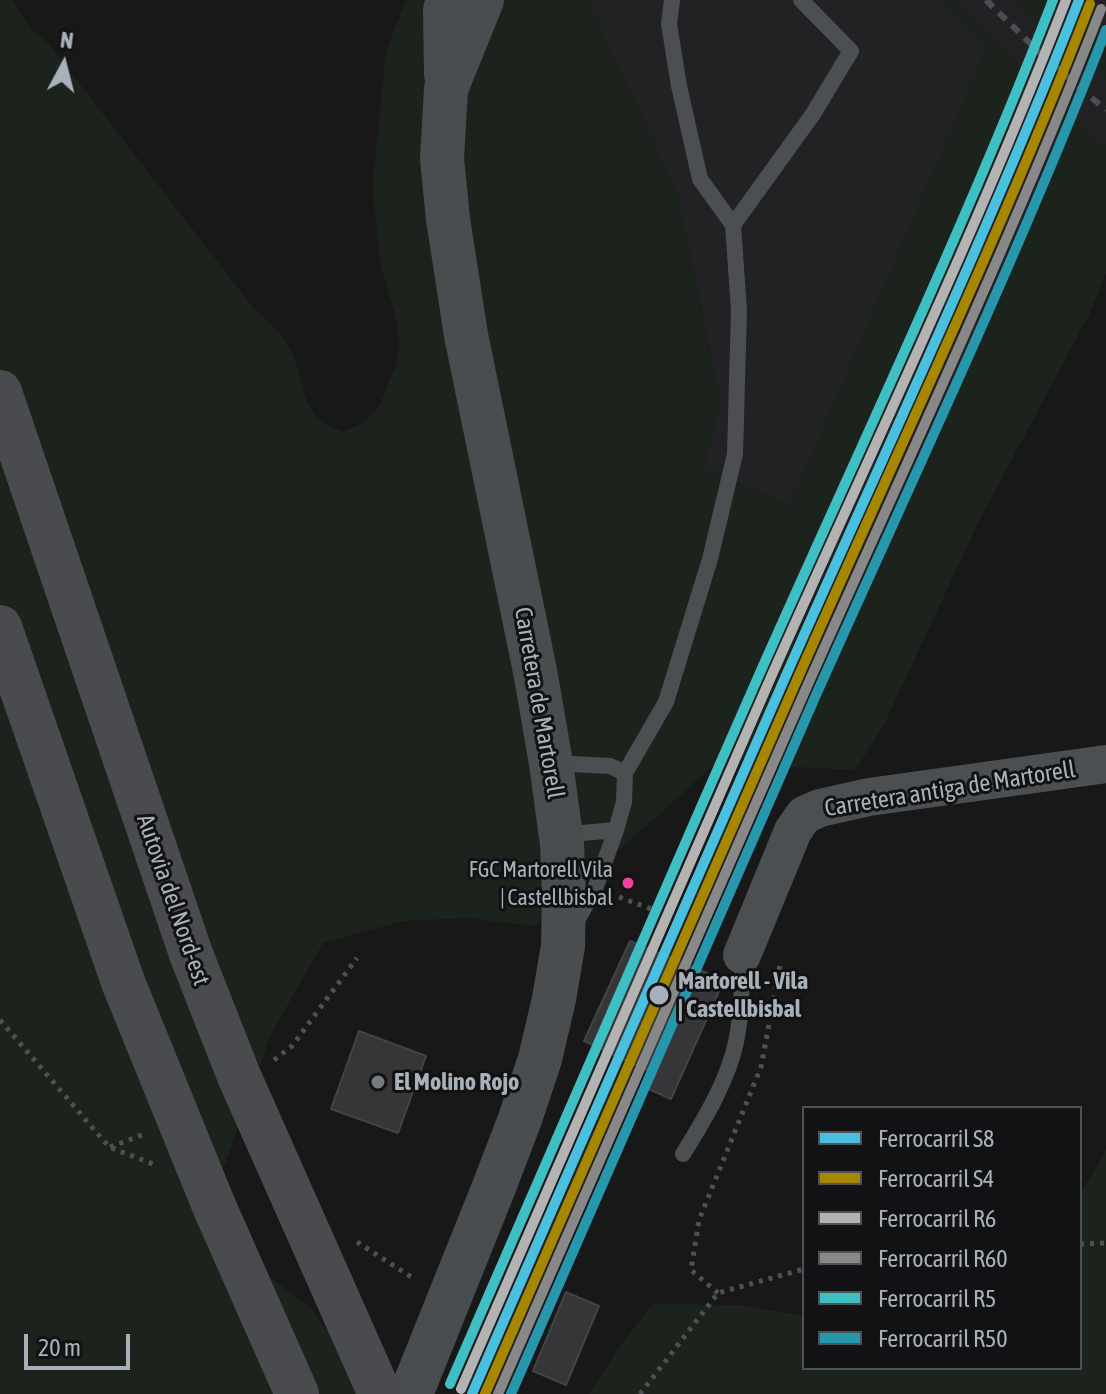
<!DOCTYPE html>
<html>
<head>
<meta charset="utf-8">
<style>
  body { margin:0 }
  #map { position:relative; width:1106px; height:1394px; overflow:hidden; background:#181818; font-family:"Asap Condensed",sans-serif }
  canvas { display:block }
  .legend { position:absolute; left:802px; top:1106px; width:280px; height:264px; box-sizing:border-box; background:#121214; border:2px solid #4e5256; margin:0; padding:10px 14px; list-style:none; font-size:24px; color:#a8b1ba }
  .legend li { display:flex; align-items:center; gap:16px; height:40px }
  .legend b { width:40px; border:2px solid #4e5256 }
  .north { position:absolute; left:24px; top:24px; width:80px; height:80px; -webkit-text-stroke:6px #121214; paint-order:stroke; rotate:7deg; font-size:22px; font-weight:700; line-height:32px; text-align:center; color:#a8b1ba }
  .north::after { content:''; display:block; margin:auto; width:28px; height:36px; background:#a8b1ba; clip-path:polygon(50% 0,100% 100%,50% 72%,0 100%) }
  .scale { position:absolute; left:24px; top:1334px; width:106px; height:36px; box-sizing:border-box; border:4px solid #a8b1ba; border-top:0; padding-left:10px; font-size:24px; line-height:28px; white-space:nowrap; color:#a8b1ba; -webkit-text-stroke:6px #121214; paint-order:stroke }
</style>
</head>
<body>
<div id="map">
<canvas width="1106" height="1394"></canvas>
<ul class="legend">
<li><b style="height:10px;background:#49c0de"></b>Ferrocarril S8</li>
<li><b style="height:10px;background:#a78600"></b>Ferrocarril S4</li>
<li><b style="height:10px;background:#b3b3b3"></b>Ferrocarril R6</li>
<li><b style="height:10px;background:#888"></b>Ferrocarril R60</li>
<li><b style="height:10px;background:#3dbfc3"></b>Ferrocarril R5</li>
<li><b style="height:10px;background:#2697ad"></b>Ferrocarril R50</li>
</ul>
<div class="north">N</div>
<div class="scale">20 m</div>
</div>
<script>
const g = document.querySelector('canvas').getContext('2d');
g.lineJoin = 'round';
function paint(path, color) { g.fillStyle = color; g.fill(path, 'evenodd'); }
function strokePath(path, color, width, dash) { g.strokeStyle = color; g.lineWidth = width; g.lineCap = dash ? 'butt' : 'round'; g.setLineDash(dash || []); g.stroke(path); }
function label(font, color, halo, rows, align = 'center') {
  g.font = font + ' "Asap Condensed",sans-serif'; g.lineWidth = 6; g.setLineDash([]); g.textBaseline = 'middle'; g.strokeStyle = halo; g.fillStyle = color; for (const [text, x, y, turn = 0] of rows) {
    g.save(); g.translate(x, y); g.rotate((+turn || 0) * Math.PI / 180); g.textAlign = isNaN(turn) ? turn : align; if (halo) g.strokeText(text, 0, 0); g.fillText(text, 0, 0); g.restore();
  }
}
const built = new Path2D(`
  M587 0H938L988 45 790 505 704 469 720 400 676 190Z
  M955 0H1014L1040 27 1106 79V148L1030 76Z
  M1063 0H1106V40L1057 18Z
  M1023 97 1071 122 745 836 505 1394H464L738 776 981 202Z`);
const green = new Path2D(`
  M0 0H12L31 29 48 43 256 311C268 322 282 334 290 349 304 374 299 407 325 424 330 427 337 429 343 432L363 423 380 405 396 365 399 343 396 319 381 266 378 242 373 193 374 170 386 52 406 0H587L676 190 720 400 705 469 790 505 987 45 938 0H955L1030 76 1106 148V273L1090 313 979 521 884 725 855 770 777 766 1070 123 1023 97 981 202 745 759 724 756 534 926 466 918 403 921 323 943 271 1034 203 1227 312 1309 372 1394H0Z
  M1014 0H1063L1057 18 1106 40V79L1040 27Z
  M1106 1149V1394H589L619 1347 653 1304 741 1305 804 1316V1368H1080V1192L1097 1167Z`);
const building = new Path2D(`
  M630 941 724 980 671 1099 642 1086 649 1071 584 1041Z
  M359 1031 426 1056 398 1133 331 1109Z
  M566 1292 599 1306 566 1385 533 1371Z`);
const path = new Path2D(`
  M619 897 654 910
  M0 1020 109 1147 153 1164
  M274 1060 292 1046 357 958
  M110 1147 142 1135
  M357 1242 416 1280
  M1080 1244 1106 1243
  M718 1293 691 1270 699 1220 761 1067 781 960
  M640 1394 718 1293 804 1269`);
const service = new Path2D(`
  M733 225 813 114 851 51 801 0
  M552 763 610 766 625 773
  M561 830 582 833 616 830
  M575 924 595 889 616 830 624 802 625 773 666 702 710 559 735 454 739 310 733 225 700 179 679 86 669 24 672 0
  M683 1154C702 1123 722 1091 733 1054 742 1023 742 988 742 955`);
const tertiary = new Path2D(`
  M742 955 793 831 804 815 820 808 869 797 1106 764`);
const secondary = new Path2D(`
  M446 74 445 10 448 0
  M411 1394 494 1187 520 1119 540 1059 554 999 563 946 564 894 562 844 551 763 535 671 466 335 448 219 442 159 446 89 482 0`);
const motorway = new Path2D(`
  M0 392 191 954
  M0 627 123 982`);
const rail = new Path2D(`
  M986 0 1040 53 1106 110`);
const motorwayBridge = new Path2D(`
  M191 954 239 1076 380 1394
  M123 982 214 1206 297 1394`);
const rail1 = new Path2D(`
  M472 1394C576 1156 678 917 784 680 884 454 989 230 1079 0`);
const rail2 = new Path2D(`
  M485 1394C588 1159 689 923 793 689 893 461 1000 236 1090 4`);
const rail3 = new Path2D(`
  M461 1389C564 1152 666 914 771 677 871 452 977 230 1066 0`);
const rail4 = new Path2D(`
  M498 1394C600 1160 701 925 805 691 906 464 1011 240 1101 9`);
const rail5 = new Path2D(`
  M450 1384C553 1148 655 911 759 675 859 450 964 229 1053 0`);
const rail6 = new Path2D(`
  M511 1394C613 1161 713 927 816 695 915 474 1018 255 1106 30`);
const markers = [
  [628,883,7,"#f240a1"],
  [659,995,11,"#a8b1ba"],
  [378,1082,8,"#767b81"]
];
const busNames = [
  ["FGC Martorell Vila",613,870],
  ["| Castellbisbal",613,898]
];
const streetNames = [
  ["Carretera de Martorell",539,703,80],
  ["Carretera antiga de Martorell",950,789,-9],
  ["Autovia del Nord-est",173,900,71]
];
const stopNames = [
  ["Martorell - Vila",678,981],
  ["| Castellbisbal",678,1009]
];
const poiNames = [
  ["El Molino Rojo",394,1082]
];
paint(built, '#222225');
paint(green, '#1c231c');
paint(building, '#363638');
strokePath(building, '#414344', 2);
strokePath(path, '#4e5053', 5, [4, 6]);
strokePath(service, '#4c4f51', 16);
strokePath(tertiary, '#4c4f51', 38);
strokePath(secondary, '#4a4d50', 44);
strokePath(motorway, '#494b4e', 44);
strokePath(rail, '#4c4e51', 6, [10, 8]);
strokePath(motorwayBridge, '#494b4e', 44);
strokePath(rail1, '#49c0de', 10);
strokePath(rail2, '#a78600', 10);
strokePath(rail3, '#b3b3b3', 10);
strokePath(rail4, '#888', 10);
strokePath(rail5, '#3dbfc3', 10);
strokePath(rail6, '#2697ad', 10);
for (const [x, y, r, color] of markers) { const dot = new Path2D(); dot.arc(x, y, r, 0, 2 * Math.PI); g.fillStyle = color; g.fill(dot); strokePath(dot, '#121214', 3); }
label('22px', '#a8b1ba', '#121214', busNames, 'right');
label('24px', '#a8b1ba', '#121214', streetNames);
label('bold 24px', '#a8b1ba', '#121214', stopNames, 'left');
label('bold 24px', '#a8b1ba', '#121214', poiNames, 'left');
</script>
</body>
</html>
